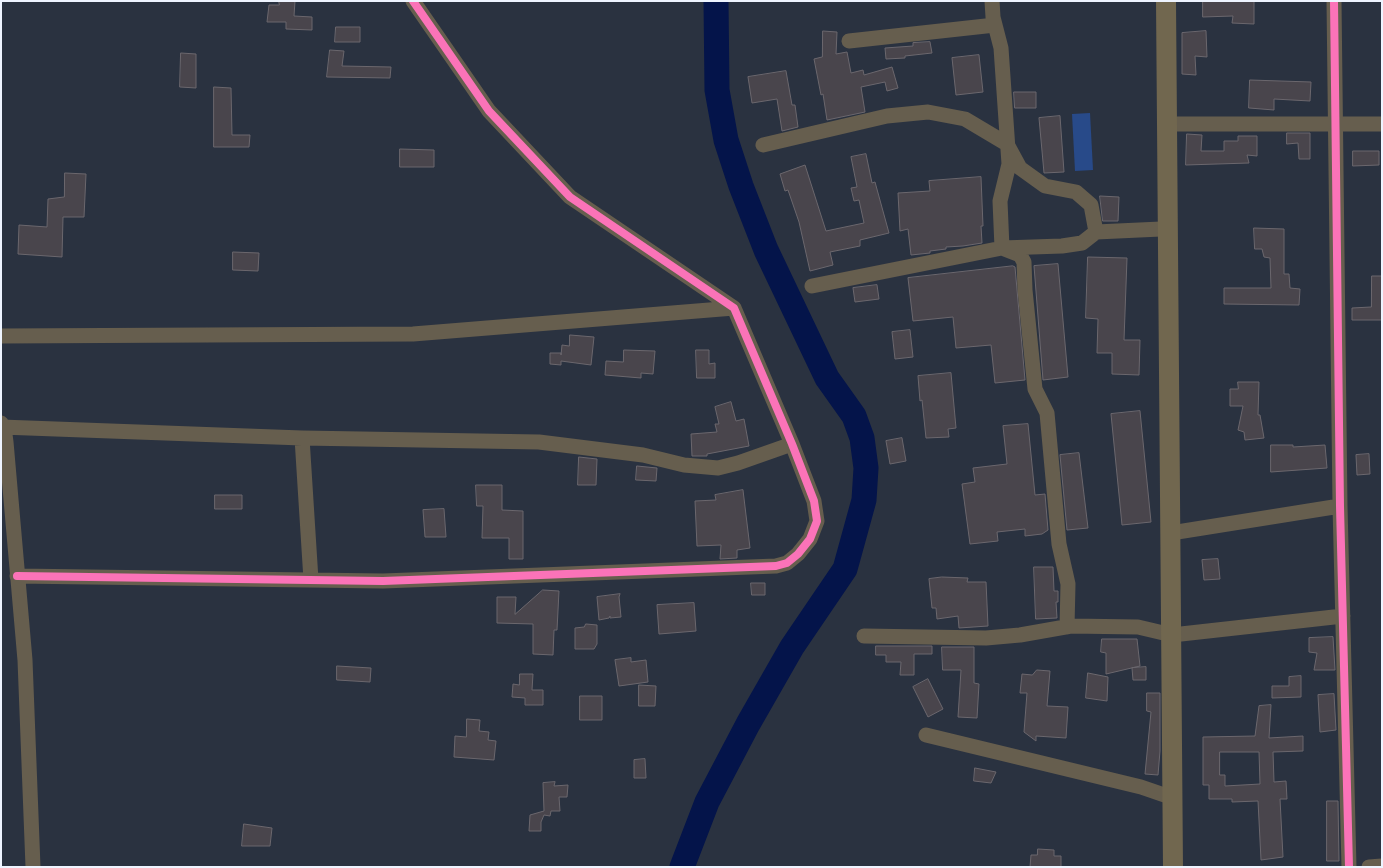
<!DOCTYPE html>
<html>
<head>
<meta charset="utf-8">
<style>
  body { margin:0 }
  #map { position:relative; width:1383px; height:868px; overflow:hidden; background:#2a3240; font-family:Cabin,sans-serif }
  canvas { display:block }
  .frame { position:absolute; inset:0; border:2px solid #eef4ff; pointer-events:none }
</style>
</head>
<body>
<div id="map">
<canvas width="1383" height="868"></canvas>
<div class="frame"></div>
</div>
<script>
const g = document.querySelector('canvas').getContext('2d');
g.lineJoin = 'round';
function paint(path, color) { g.fillStyle = color; g.fill(path, 'evenodd'); }
function strokePath(path, color, width, dash) { g.strokeStyle = color; g.lineWidth = width; g.lineCap = dash ? 'butt' : 'round'; g.setLineDash(dash || []); g.stroke(path); }
const green = new Path2D(`
  M1090 113 1093 170 1075 171 1072 114Z`);
const river = new Path2D(`
  M682 867 707 802 748 724 792 647 845 569 864 500 866 468 862 438 854 416 827 378 766 250 741 186 726 140 717 90 716 1`);
const building = new Path2D(`
  M279 1H295L294 16 312 17V30L286 29V22H267L269 5H279Z
  M1203 1H1254V24L1232 23 1233 16 1203 17Z
  M336 27H360V42H335Z
  M823 31 837 32 836 54 847 52 851 73 863 70 864 75 892 67 898 88 887 91 885 82 861 87 865 112 827 120 823 94 821 95 814 59 822 57Z
  M1206 31 1207 57 1195 56 1196 75 1182 74V33Z
  M930 42 932 53 905 56V58L886 59 885 48 913 46V43Z
  M330 50 344 51 342 66 391 67 390 78 327 77Z
  M181 53 196 54V88L180 87Z
  M979 55 983 92 956 95 952 58Z
  M786 71 792 105H795L798 127 782 131 777 99 752 103 748 77Z
  M1250 80 1311 82 1310 101 1274 99V110L1249 108Z
  M214 87 231 88 232 135H250L249 147H214Z
  M1014 92H1036V108H1015Z
  M1060 116 1064 172 1044 173 1039 118Z
  M1287 133H1310V159H1299L1298 143 1287 144Z
  M1187 134 1202 135 1201 151H1224V141H1238V136H1257V156L1247 155 1249 163 1186 165Z
  M400 149 434 150V167H400Z
  M1353 151H1379V165L1353 166Z
  M866 154 872 183 875 182 889 233 860 240V246L830 252 833 265 810 271 799 222 788 190 785 191 780 174 805 165 826 231 864 223 859 200 854 201 851 188 857 187 851 157Z
  M65 173 86 174 84 217H63L62 257 18 254 19 225 47 227 48 199 64 197Z
  M981 177 983 226H981L982 243 963 246 946 247V249L930 251V253L911 255 908 229 900 231 898 193 930 191 929 181Z
  M1100 196 1119 197 1118 221H1103Z
  M1254 228 1284 229V274H1289L1290 288 1300 289 1299 305 1224 304V288H1271L1270 258 1264 257 1262 249H1255Z
  M233 252 259 253 258 271 233 270Z
  M1088 257 1127 258 1124 340H1140L1139 375 1112 374V353H1097L1098 319 1086 318Z
  M1058 264 1068 377 1043 380 1034 266Z
  M1013 266 1015 267 1025 380 995 383 991 345 956 348 953 317 913 321 908 278Z
  M1372 276H1382V320H1352V308L1371 307Z
  M877 285 879 299 855 302 853 288Z
  M910 330 913 357 895 359 892 332Z
  M570 335 594 337 591 365 561 361V365L550 364V353H561V355L562 345 569 346Z
  M624 350 655 351 653 374 641 373V378L605 375 606 361 623 362Z
  M696 350H709V364L715 363V378H697Z
  M951 373 956 428 948 429 949 437 926 438 922 400 920 401 918 376Z
  M1238 382H1259L1258 415H1260L1264 438 1245 440 1244 432 1238 430 1243 406H1230V389H1238Z
  M731 402 736 421 744 419 749 446 707 454V456H692L691 434 717 432 715 424H719L715 407Z
  M1140 411 1151 522 1122 525 1111 414Z
  M1028 424 1035 495 1045 494 1048 530 1042 534 1025 536V529L997 532 998 541 970 544 962 484 975 482 973 468 1007 464 1003 426Z
  M902 438 906 461 890 464 886 441Z
  M1271 445H1293V447L1325 445 1327 468 1271 472Z
  M1079 453 1088 528 1067 530 1060 455Z
  M1369 454 1370 474 1357 475 1356 455Z
  M579 457 597 459 596 485H578Z
  M637 466 657 468 656 481 636 480Z
  M476 485H502V510L523 511V559H509V538H482L483 506H477Z
  M743 490 750 548 737 550V558L720 559 721 545 697 546 695 501 716 500 715 495Z
  M215 495H242V509H215Z
  M444 509 446 537H425L423 510Z
  M1218 559 1220 579 1204 580 1202 560Z
  M1034 567H1053L1054 591H1058V602H1056L1057 618 1036 619Z
  M942 577 968 578 967 582H986L988 626 959 628 958 616 937 619 936 608H932L929 579Z
  M751 583H765V595H752Z
  M543 590 559 591 557 630H554L553 655 533 654V624L497 623V597H516L515 614Z
  M620 594 619 597 621 617 610 618V616L609 618 599 620 597 597Z
  M694 603 696 631 659 634 657 605Z
  M586 624 597 625V644L594 649H575V628L584 627Z
  M1333 637 1335 670H1314L1317 653 1309 652V638Z
  M1102 639H1137L1140 666 1106 674V653L1101 652Z
  M876 646H932V654H914V675H900L901 662H886V655H876Z
  M942 647H974V683L979 684 977 718 958 717 961 670H943Z
  M631 658V662L646 660 648 682 619 686 615 660Z
  M337 666 371 668 370 682 337 680Z
  M1146 667V680H1133L1132 668Z
  M1037 670 1050 671 1047 706 1068 707 1066 738 1036 736V741L1024 732 1027 693H1020L1022 674 1032 675Z
  M1088 673 1108 677 1107 701 1086 698Z
  M520 674H533L532 690H543V705H525V698L512 697 513 684 519 685Z
  M1301 676V697L1272 698V686H1289V677Z
  M928 679 943 709 928 717 913 687Z
  M639 685 656 686 655 706H639Z
  M1147 693H1160V751L1158 775 1145 774 1151 712 1147 711Z
  M1334 694 1336 730 1320 732 1318 695Z
  M580 696H602V720H580Z
  M1271 705 1269 738 1303 736V751L1273 752 1274 782 1286 781 1287 799H1280L1283 857 1261 860 1258 801 1232 802V799H1209V785H1203V737L1255 736 1259 706ZM1220 752H1259L1260 784 1225 786V775H1220Z
  M467 719 480 720 479 731 489 732 488 740 496 741 494 760 454 757 455 736 466 737Z
  M645 759 646 778H634V760Z
  M975 768 996 772 991 783 974 781Z
  M555 782 554 786 568 785 567 797H559L560 811H551L550 816 544 815 541 822V831H529L530 815 544 811 543 783Z
  M1327 801H1338L1339 861H1327Z
  M244 824 272 828 270 846H242Z
  M1038 849 1054 850V856H1061V867H1030L1031 855H1037Z`);
const street = new Path2D(`
  M992 1 993 17 1001 48 1009 164 1000 201 1002 248 1020 255 1024 262 1025 290 1035 389 1047 413 1059 544 1068 584 1067 627
  M1334 1 1340 506 1349 867
  M849 41 995 25
  M1167 124H1382
  M763 145 887 116 928 112 965 119 1007 144 1020 168 1045 186 1076 192 1091 205 1096 232
  M812 286 1002 248 1062 246 1082 243 1096 232 1161 229
  M1 336 413 334 734 308
  M1 423 4 427 6 442 25 660 33 867
  M1 427 302 438 539 442 643 455 684 465 718 468 738 463 792 444
  M302 438 311 580
  M1171 533 1340 506
  M17 576 383 581 776 566 787 563 798 554 810 539 817 521 814 501 792 444 734 308 570 197 489 111 413 1
  M864 636 986 638 1020 635 1071 626 1138 627 1172 635 1343 616
  M926 735 1141 787 1173 798
  M1369 867 1382 866`);
const secondary = new Path2D(`
  M1166 1 1173 867`);
const cycleway = new Path2D(`
  M1334 1 1340 506 1349 867
  M17 576 383 581 776 566 787 563 798 554 810 539 817 521 814 501 792 444 734 308 570 197 489 111 413 1`);
paint(green, '#284a89');
strokePath(river, '#04144a', 25);
paint(building, '#49454c');
strokePath(building, '#6b676d', 1);
strokePath(street, '#665e4e', 15);
strokePath(secondary, '#71674f', 20);
strokePath(cycleway, '#fb73b8', 8);
</script>
</body>
</html>
